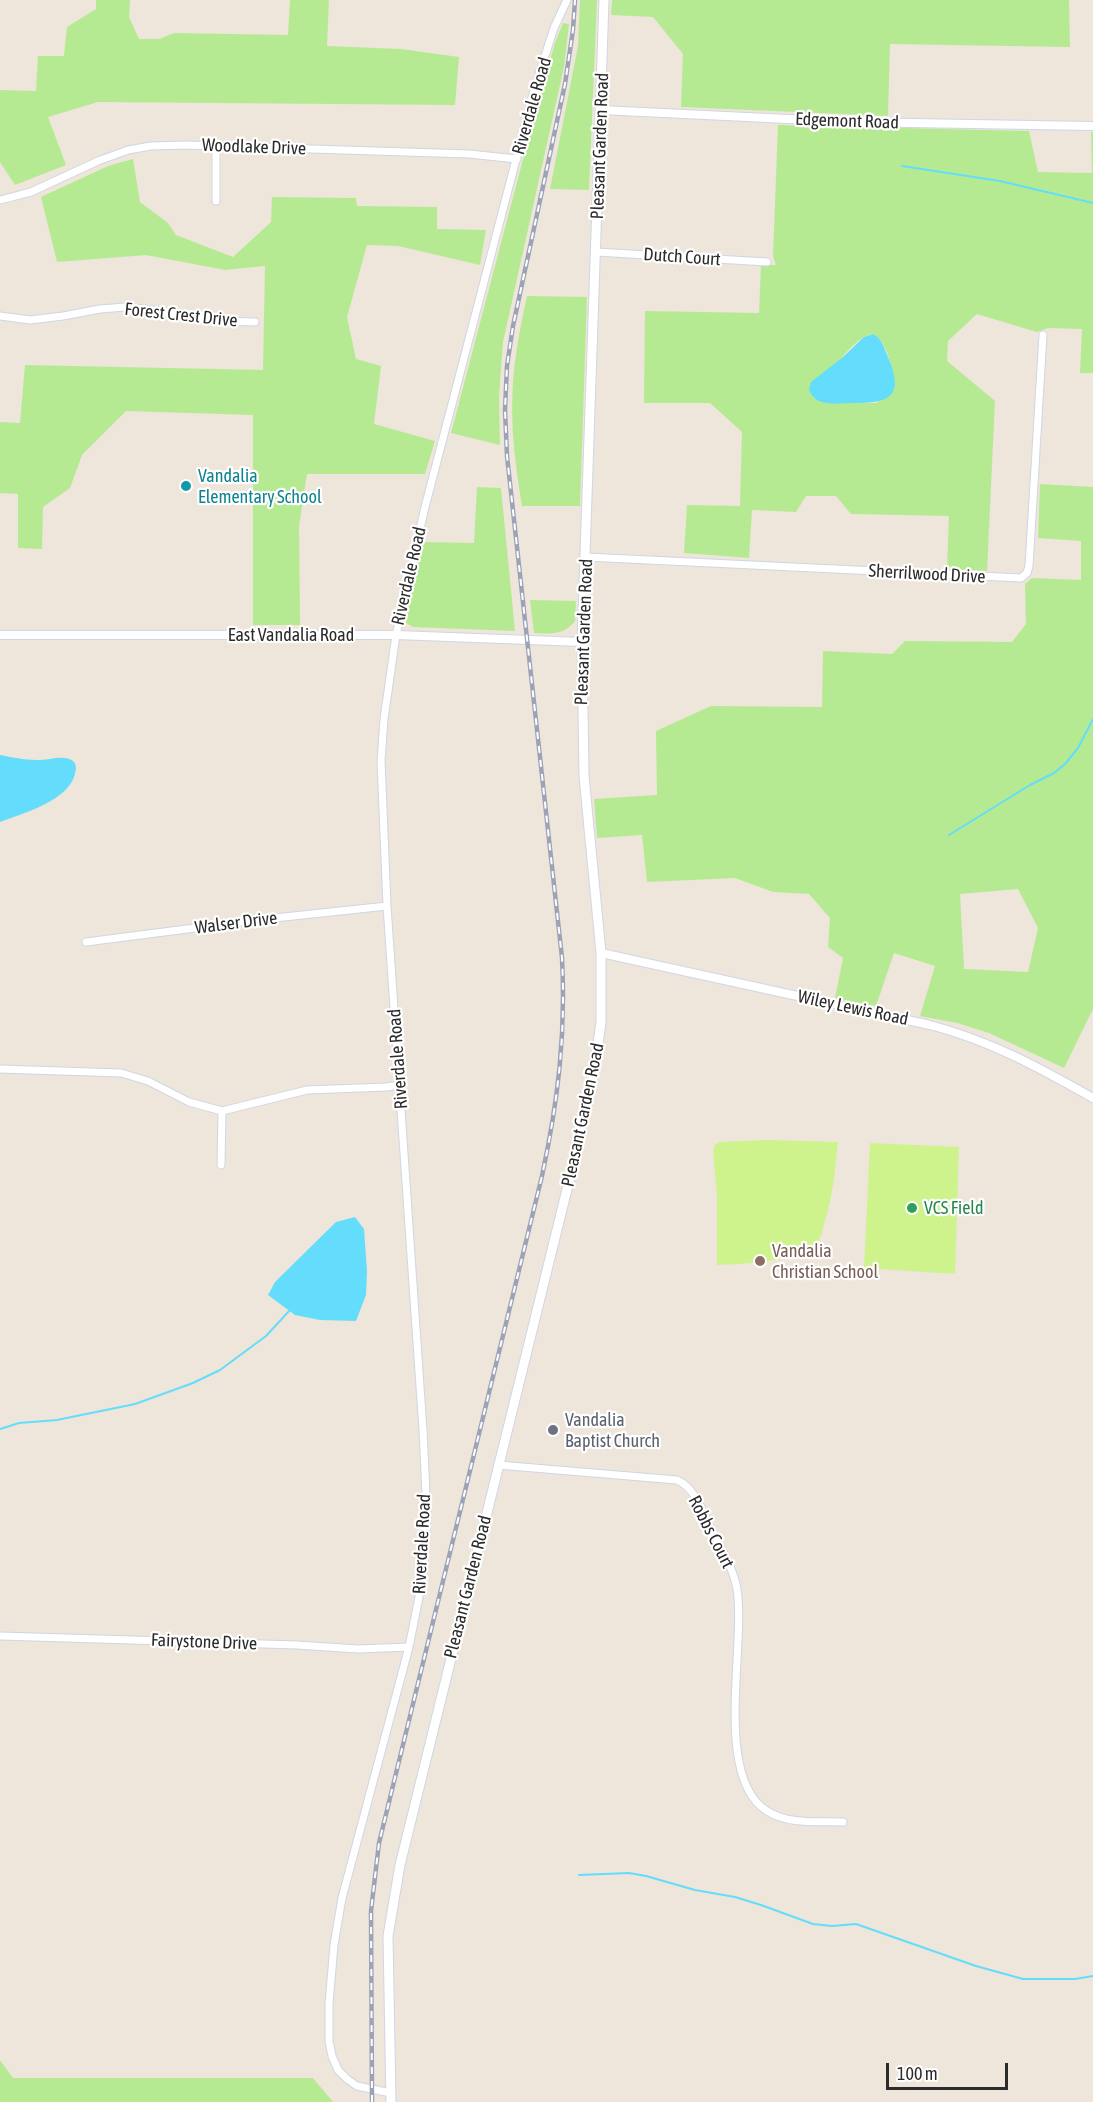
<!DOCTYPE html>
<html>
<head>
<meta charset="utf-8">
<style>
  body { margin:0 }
  #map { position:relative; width:1093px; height:2102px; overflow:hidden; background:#eee5db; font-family:"Asap Condensed",sans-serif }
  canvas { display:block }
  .scale { position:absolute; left:886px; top:2063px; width:122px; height:27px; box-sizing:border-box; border:3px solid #2b2b2b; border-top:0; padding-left:8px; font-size:18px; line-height:21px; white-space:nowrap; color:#2b2b2b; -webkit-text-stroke:4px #fff; paint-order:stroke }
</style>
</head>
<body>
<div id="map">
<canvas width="1093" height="2102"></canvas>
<div class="scale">100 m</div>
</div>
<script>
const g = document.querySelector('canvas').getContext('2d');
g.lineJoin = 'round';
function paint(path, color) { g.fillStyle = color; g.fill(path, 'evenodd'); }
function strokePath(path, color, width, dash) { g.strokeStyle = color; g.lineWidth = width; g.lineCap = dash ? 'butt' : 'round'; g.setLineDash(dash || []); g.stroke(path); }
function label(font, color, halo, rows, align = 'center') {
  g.font = font + ' "Asap Condensed",sans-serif'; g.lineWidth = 4.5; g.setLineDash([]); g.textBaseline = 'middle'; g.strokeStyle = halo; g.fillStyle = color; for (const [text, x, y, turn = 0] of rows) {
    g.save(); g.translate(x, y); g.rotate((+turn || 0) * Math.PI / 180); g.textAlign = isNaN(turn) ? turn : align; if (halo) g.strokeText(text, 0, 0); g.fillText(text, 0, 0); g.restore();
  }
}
const green = new Path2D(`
  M96 0H130L129 17 139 39H159L174 33 288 35 290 0H329L327 46 401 49 459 57 455 105 98 102 48 117 66 165 15 185 0 162V90L36 91 38 56H64L67 27 96 9Z
  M580 0H597L589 190 550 189 578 46Z
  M612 0H1069L1070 47 890 44 888 116 681 107 683 54 653 17 611 15Z
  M563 23 569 24 564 67 503 342 499 397 500 445 451 433 541 91 555 43Z
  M778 125 1029 131 1038 172 1092 173 1091 132H1093V373H1080L1082 329 1048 328 1037 332 977 314 948 341 947 361 995 401 987 571 947 569 949 516 851 514 836 496H806L796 512 752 510 749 558 684 553 687 505 740 506 742 432 710 403H644L645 311 759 313 761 265H776L773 256ZM873 334C888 341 891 369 895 384L877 403 821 402 813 397C826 380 851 337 873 334Z
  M133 159 140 202 168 223 176 235 233 257 271 222 272 197 356 198 357 206 437 207V229L486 230 480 265 398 246 367 245 347 317 356 359 381 366 374 424 435 441 425 474H307L299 526 300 625H253V415L126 411 82 455 70 488 43 507 42 549 18 548V494L0 493V422L20 423 25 365 263 370 265 266 225 270 146 255 57 262 41 197 108 166Z
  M527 296 587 297 580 506H522C515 465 510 423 513 382 515 353 521 324 527 296Z
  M1040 484 1093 487V1009L1064 1068 989 1033 957 1023 920 1016 935 966 894 953 876 1006 835 998 843 958 828 947 830 918 809 894 773 892 735 878 647 882 642 835 597 838 594 799 657 795 656 731 711 706 822 707 823 651 892 654 905 641 1012 642 1026 624 1025 584 1032 578 1081 580V541L1038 538ZM1018 889 1038 928 1028 972 964 969 960 894Z
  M477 487 501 488 515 631 413 627 406 623 404 615 423 542 474 543Z
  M530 600 576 601 575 621C565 635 550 634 534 633Z
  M0 2060 13 2078H313L333 2102H0Z`);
const pitch = new Path2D(`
  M768 1140 838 1142C835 1171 833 1195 824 1224 823 1229 822 1236 818 1241 799 1262 744 1264 717 1265V1195L713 1151 715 1145 719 1142Z
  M870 1143 959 1147 955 1274 864 1268Z`);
const water = new Path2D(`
  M873 334C882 338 884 348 888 357 904 395 892 403 855 403 844 403 832 405 822 402 816 401 812 396 809 390L811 382 843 357 864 337Z
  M0 755C11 757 25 760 36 760 47 761 64 754 73 761 77 764 76 770 75 774 68 801 24 813 0 822Z
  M355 1217 364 1229 367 1271 366 1295 356 1321 320 1320 295 1315 268 1295 275 1282 336 1222Z`);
const stream = new Path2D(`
  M902 166 1000 181 1093 203
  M949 835 1030 785 1054 773 1065 764 1078 748 1093 719
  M0 1429 19 1423 57 1420 135 1404 193 1383 220 1370 266 1336 290 1310
  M579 1875 629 1873 646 1876 695 1890 735 1897 761 1905 813 1924 832 1926 856 1924 976 1966 1023 1979H1075L1093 1976`);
const minor = new Path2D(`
  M216 146V201
  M0 200 31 192 98 161 128 150 151 146 186 145 469 154 517 159
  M596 252 767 262
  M0 316 30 320 63 316 100 309 125 307 153 310 216 321 255 322
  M586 557 1021 578 1027 573 1029 566 1043 335
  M86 942 265 919 387 906
  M0 1069 121 1073 148 1081 189 1102 222 1111 307 1090 386 1087 400 1085
  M221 1165 222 1111
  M498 1465 677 1480C695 1488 702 1510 710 1527 720 1546 733 1567 737 1589 746 1646 713 1777 767 1811 789 1825 818 1821 843 1822
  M0 1636 297 1645 358 1649 409 1647
  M391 2093 357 2086 347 2079 338 2070 332 2056 329 2041V2004L334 1945 342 1898 409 1647 423 1577 427 1515 423 1430 387 906 381 761 384 719 396 635 425 507 535 87 554 28 567 0`);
const tertiary = new Path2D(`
  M601 110 850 122 1093 126
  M0 635H396L582 642
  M601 953 930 1025C991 1041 1038 1067 1093 1098`);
const secondary = new Path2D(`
  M391 2102 388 1936 400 1865 573 1165 593 1079 601 1022V953L584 776 582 642 604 0`);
const rail = new Path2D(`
  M372 2102 371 1911 379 1843 542 1176C558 1101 566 1035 562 958L507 456 505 410 507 366 513 326 565 84 573 30 575 0`);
const markers = [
  [186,486,6,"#0f9aa8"],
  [912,1208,6,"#2e9e5b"],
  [760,1261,6,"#8d6e63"],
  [553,1430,6,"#6b7280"]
];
const streetNames = [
  ["Riverdale Road",532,106,-74],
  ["Edgemont Road",847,121,2],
  ["Pleasant Garden Road",600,146,-88],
  ["Woodlake Drive",254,147,2],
  ["Dutch Court",682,257,4],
  ["Forest Crest Drive",181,315,6],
  ["Sherrilwood Drive",927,574,3],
  ["Riverdale Road",409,576,-77],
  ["Pleasant Garden Road",584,632,-88],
  ["East Vandalia Road",291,635],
  ["Walser Drive",236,923,-7],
  ["Wiley Lewis Road",853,1008,12],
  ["Riverdale Road",398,1059,-94],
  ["Pleasant Garden Road",583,1115,-78],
  ["Robbs Court",711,1532,63],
  ["Riverdale Road",422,1544,-87],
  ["Pleasant Garden Road",468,1587,-76],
  ["Fairystone Drive",204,1642,2]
];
const cultureNames = [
  ["Vandalia",198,476],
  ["Elementary School",198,497]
];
const leisureNames = [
  ["VCS Field",924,1208]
];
const educationNames = [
  ["Vandalia",772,1251],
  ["Christian School",772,1272]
];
const worshipNames = [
  ["Vandalia",565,1420],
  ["Baptist Church",565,1441]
];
paint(green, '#b6ea92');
paint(pitch, '#cff38c');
paint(water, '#63ddfb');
strokePath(stream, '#63ddfb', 2);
strokePath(minor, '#d0d6e5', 9);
strokePath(tertiary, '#d0d6e5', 10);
strokePath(secondary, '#d0d6e5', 11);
strokePath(minor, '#fff', 7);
strokePath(tertiary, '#fff', 8);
strokePath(secondary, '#fff', 9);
strokePath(rail, '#9da3b7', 4.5);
strokePath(rail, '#fff', 2, [7]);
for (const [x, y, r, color] of markers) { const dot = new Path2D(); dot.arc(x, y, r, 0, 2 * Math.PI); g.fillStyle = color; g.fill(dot); strokePath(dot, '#fff', 2); }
label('18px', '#2b2b2b', '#fff', streetNames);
label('18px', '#0d838f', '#fff', cultureNames, 'left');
label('18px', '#27864d', '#fff', leisureNames, 'left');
label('18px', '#785e54', '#fff', educationNames, 'left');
label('18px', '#5b616d', '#fff', worshipNames, 'left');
</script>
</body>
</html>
